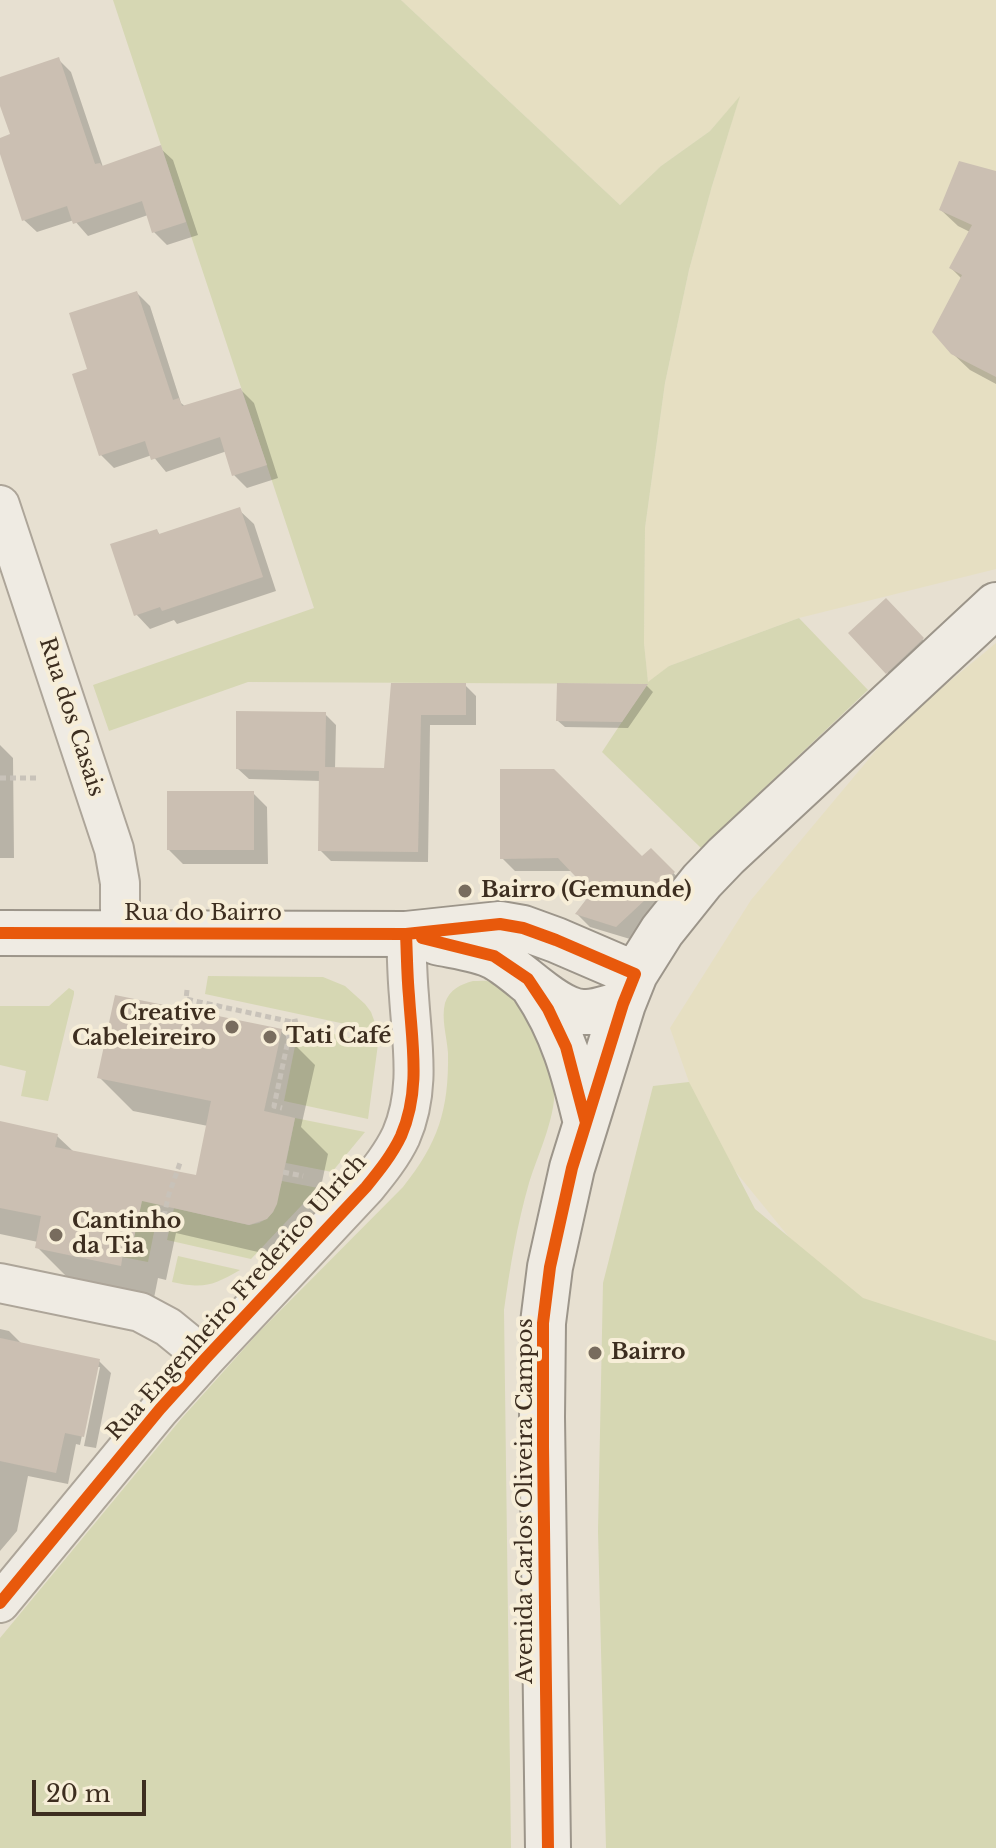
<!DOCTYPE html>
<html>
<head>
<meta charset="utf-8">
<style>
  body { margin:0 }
  #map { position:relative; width:996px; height:1848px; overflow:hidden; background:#e7e0d1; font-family:"Libre Baskerville",serif }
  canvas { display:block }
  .scale { position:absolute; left:32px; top:1780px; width:114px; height:36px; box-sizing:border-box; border:4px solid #3d2e20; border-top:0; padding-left:10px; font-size:24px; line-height:28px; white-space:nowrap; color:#3d2e20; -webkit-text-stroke:6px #f7eed8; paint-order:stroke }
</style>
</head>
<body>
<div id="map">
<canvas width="996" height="1848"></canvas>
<div class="scale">20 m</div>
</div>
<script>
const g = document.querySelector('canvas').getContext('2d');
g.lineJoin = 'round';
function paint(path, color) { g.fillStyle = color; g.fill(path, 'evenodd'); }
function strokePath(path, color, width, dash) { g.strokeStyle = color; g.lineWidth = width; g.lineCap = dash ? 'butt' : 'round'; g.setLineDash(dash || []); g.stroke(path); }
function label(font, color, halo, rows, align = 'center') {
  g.font = font + ' "Libre Baskerville",serif'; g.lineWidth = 8; g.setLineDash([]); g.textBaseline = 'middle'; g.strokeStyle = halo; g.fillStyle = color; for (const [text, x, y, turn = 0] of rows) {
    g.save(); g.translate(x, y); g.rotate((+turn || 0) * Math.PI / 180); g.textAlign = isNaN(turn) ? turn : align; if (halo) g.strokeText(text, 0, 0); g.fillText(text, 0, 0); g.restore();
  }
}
const farmland = new Path2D(`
  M401 0H996V569L799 618 669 666 648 684 644 643 645 528 665 383 689 270 712 186 739 98 710 131 661 166 620 205Z
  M996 643V1384L828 1285 709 1139 670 1028 751 900 898 724Z`);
const green = new Path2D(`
  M113 0H401L620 205 661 166 710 131 740 96 712 186 689 270 665 383 645 528 644 643 648 682 669 666 799 618 868 690 701 848 602 752 647 684 248 682 109 731 93 685 314 608Z
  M208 976 323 977 345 986 365 1004 371 1012 378 1031 205 994Z
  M473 981C479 981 486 980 492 982 521 991 551 1053 554 1083 558 1113 538 1154 529 1183 517 1225 510 1267 504 1310L511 1848H0V1638L181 1419 258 1333 403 1187C438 1143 449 1110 448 1053 447 1037 441 1019 445 1003 449 990 461 984 473 981Z
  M69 988 74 991V994L48 1101 21 1096 26 1071 0 1065V1006H49Z
  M299 1026 378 1044 368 1119 284 1101Z
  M689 1082 755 1209 863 1298 996 1341V1848H606L598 1531 603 1283 653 1086Z
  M295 1118 365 1132 332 1172 286 1163Z
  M165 1178 148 1262 122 1257 125 1246 132 1247 145 1185Z
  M282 1181 318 1188 251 1259 167 1240 174 1208 249 1225 259 1223 266 1219 273 1212Z
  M178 1256 240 1270C212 1286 204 1289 172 1282Z`);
const shadow = new Path2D(`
  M59 60 71 72 103 167 160 148 173 160 198 235 167 245 154 232 148 215 88 236 74 220 37 232 24 220 0 147V140L12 135 0 99V79Z
  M996 173V384L970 370 952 353 962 279 951 268 970 232 958 226 941 210Z
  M137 293 150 306 181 403 186 407 241 390 254 403 278 478 247 488 234 475 227 451 166 472 152 455 114 468 101 455 90 371Z
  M239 510 254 524 276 591 177 624 174 620 150 629 136 614 157 531 161 536Z
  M900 615 936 654 901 686 887 672Z
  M392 685H465L476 696V725H430L428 862 331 861 320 850 321 781 249 779 238 769 325 714 336 725 335 769 386 770Z
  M559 685 647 686 653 692 628 728 565 727 558 721Z
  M0 745 13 758 14 858H0Z
  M502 771 642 859 651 850 686 886 630 939 590 927 577 914 594 893 572 871H515L502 858Z
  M253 793 267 807 268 864H183L169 850Z
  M281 1031 315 1065 301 1127 328 1154 310 1238 284 1258 176 1233 166 1280 158 1278 154 1298 71 1281 37 1247 38 1242 0 1234V1124L57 1136 74 1152 198 1178 208 1126 133 1111 99 1077Z
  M0 1329 9 1331 21 1343 99 1361 111 1373 96 1448 84 1446 100 1367H96L80 1445 76 1444 68 1484 28 1476 17 1531 0 1551Z`);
const building = new Path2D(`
  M59 57 95 164 100 163 102 166 161 145 186 222 152 233 142 201 73 224 67 206 22 221 0 154V138L10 134 0 106V77Z
  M959 161 996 171V377L951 354 932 332 962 275 949 268 972 225 939 210Z
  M137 291 173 400 179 398 182 406 241 388 267 465 232 476 220 437 151 460 145 441 99 456 72 374 87 369 69 313Z
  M240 507 263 577 162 611 160 607 134 616 110 544 157 529 159 534Z
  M886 598 924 638 886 674 848 633Z
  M391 683H466V715H421L418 852 318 851 319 771 236 769V711L326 712 325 767 384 768Z
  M557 683 648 684 622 722 556 721Z
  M500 769H554L642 856 651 848 675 872 616 927 575 914 591 893 558 858 500 859Z
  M167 791H254V850H167Z
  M115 995 282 1029 264 1111 295 1118 277 1204 273 1212 267 1219 249 1225 142 1201 132 1247 124 1246 121 1266 35 1248 41 1216 0 1208V1121L58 1134 55 1147 196 1175 211 1101 97 1078Z
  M0 1338 100 1359 84 1437 65 1433 56 1473 0 1461Z`);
const path = new Path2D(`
  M0 778H39
  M187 990 186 999 292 1022 274 1106 282 1108
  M292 1022 301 1020
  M283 1172 303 1176
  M164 1217 168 1197 180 1163`);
const street = new Path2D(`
  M0 505 114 849 120 883V934
  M0 1283 140 1312 168 1327 206 1358
  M0 1603 160 1409 206 1358 366 1187C379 1171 392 1155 401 1136 421 1090 412 1044 409 996 407 975 407 955 406 934`);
const secondary = new Path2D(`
  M0 933 406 934 500 924 523 928 556 940 635 974
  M436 942C453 946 481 949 496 958 522 972 557 1014 586 1012 598 1012 611 1006 623 1004
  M534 988C563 1031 574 1073 586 1123
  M548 1848 542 1417 543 1323 550 1267 572 1168 623 1004 635 974 662 931 702 881 726 856 996 605`);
const cycleway = new Path2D(`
  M0 933 406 934 500 924 523 928 556 940 635 974 623 1004 572 1168 550 1267 543 1323V1447L548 1848
  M422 938 494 956 528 979 548 1009 566 1047 586 1123
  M0 1603 160 1409 206 1358 366 1187C379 1171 392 1155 401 1136 421 1090 412 1044 409 996 407 975 407 955 406 934`);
const markers = [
  [465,891,8,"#786c5e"],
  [232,1027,8,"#786c5e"],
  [270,1037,8,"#786c5e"],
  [56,1235,8,"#786c5e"],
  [595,1353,8,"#786c5e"]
];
const streetNames = [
  ["Rua dos Casais",71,717,72],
  ["Rua do Bairro",203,914],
  ["Rua Engenheiro Frederico Ulrich",237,1298,-48],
  ["Avenida Carlos Oliveira Campos",526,1501,-90]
];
const poiNames = [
  ["Bairro (Gemunde)",481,891],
  ["Creative",216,1014,"right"],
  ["Cabeleireiro",216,1039,"right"],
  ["Tati Café",286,1037],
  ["Cantinho",72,1222],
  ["da Tia",72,1247],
  ["Bairro",611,1353]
];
paint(farmland, '#e6dfc2');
paint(green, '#d6d7b3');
paint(shadow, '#0003');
paint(building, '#cbbfb2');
strokePath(street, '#ada599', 42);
strokePath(secondary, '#9c958a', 48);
strokePath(path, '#c8c2b9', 5, [6, 4]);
strokePath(street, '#efebe3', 38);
strokePath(secondary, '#efebe3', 44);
strokePath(cycleway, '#e8590c', 12);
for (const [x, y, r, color] of markers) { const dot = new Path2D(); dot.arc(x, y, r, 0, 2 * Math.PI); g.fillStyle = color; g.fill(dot); strokePath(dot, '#f7eed8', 3); }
label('22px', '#3d2e20', '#f7eed8', streetNames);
label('bold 22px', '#3d2e20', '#f7eed8', poiNames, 'left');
</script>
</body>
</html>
